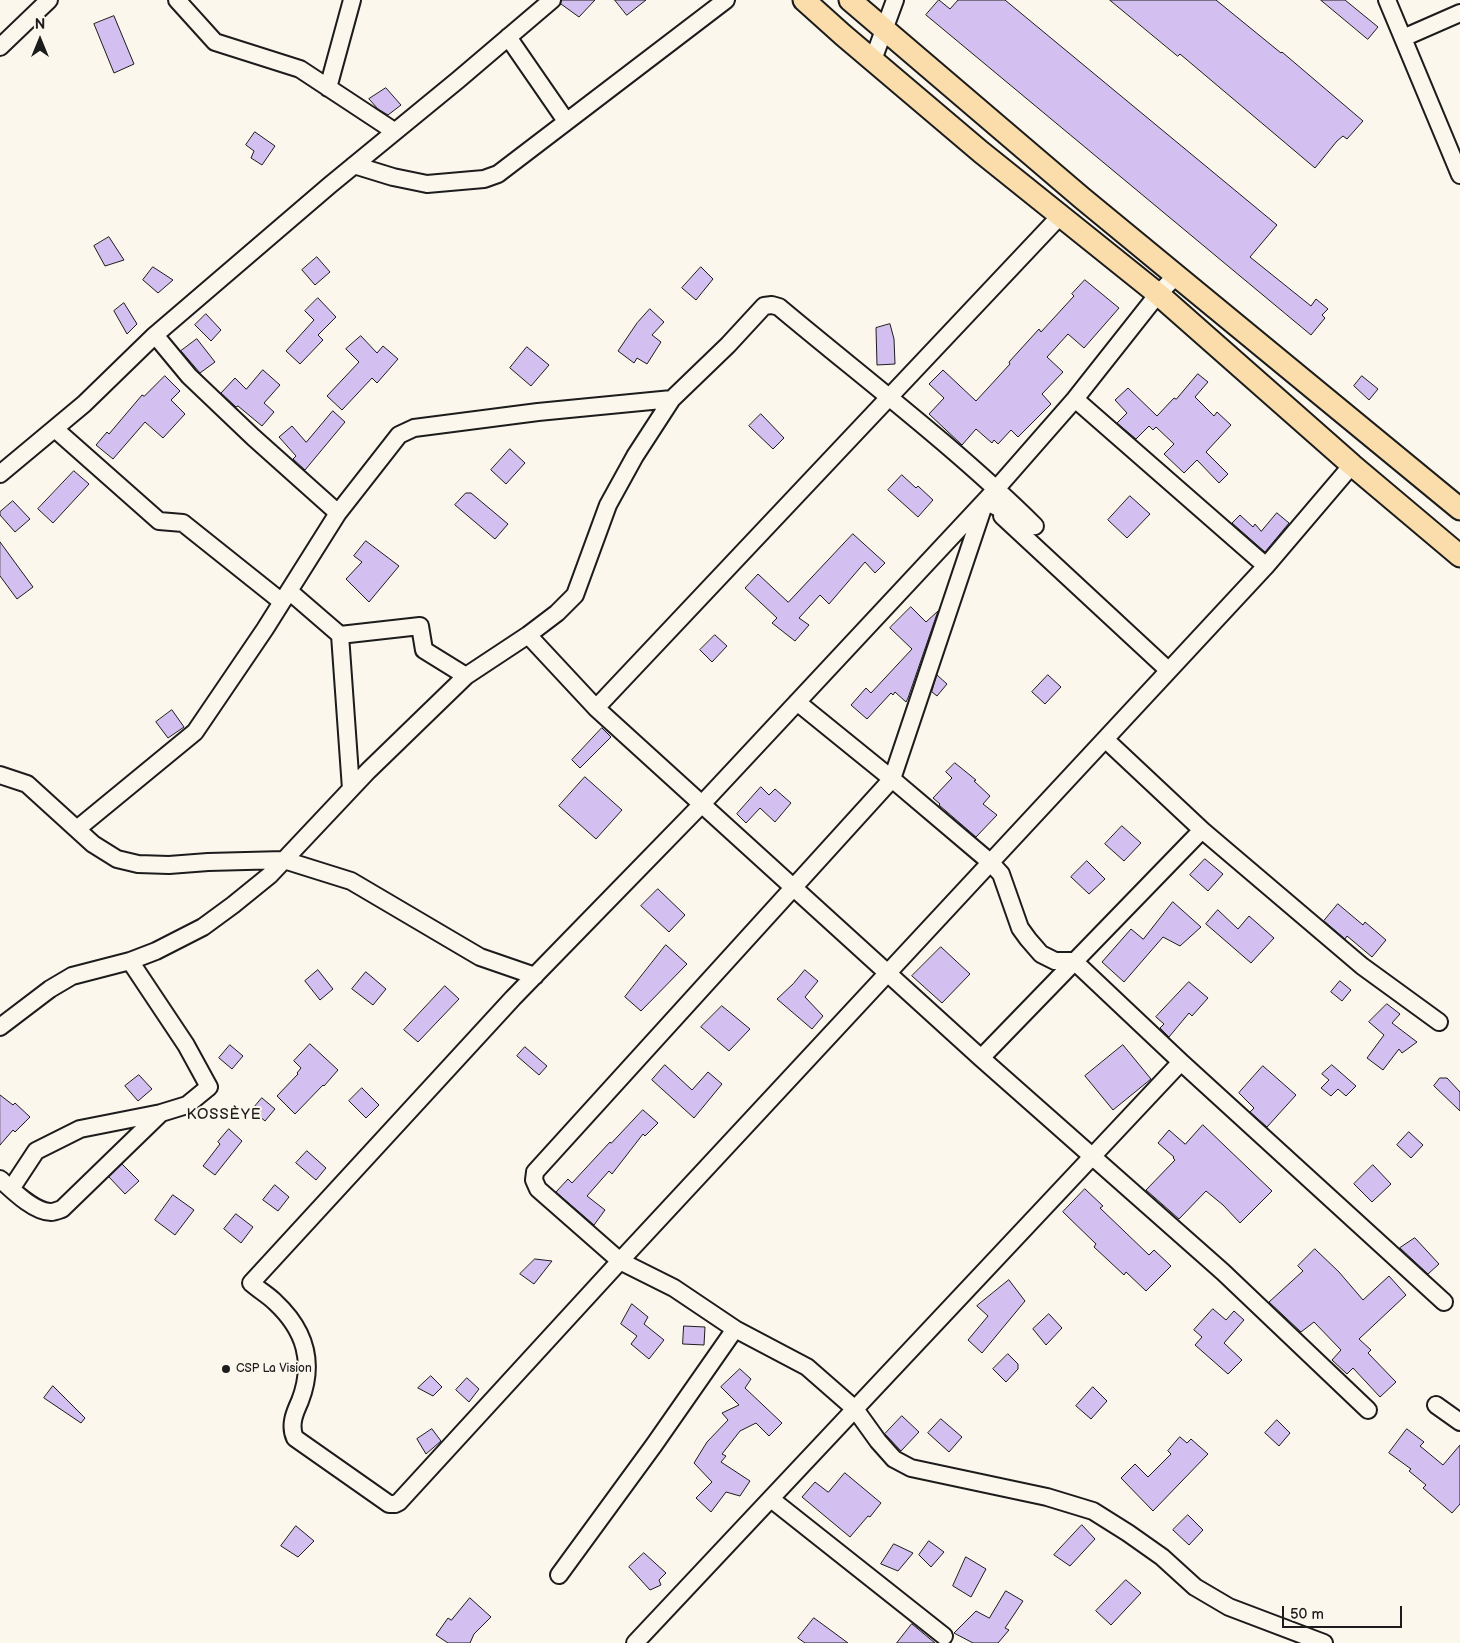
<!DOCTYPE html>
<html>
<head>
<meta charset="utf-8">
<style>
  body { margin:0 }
  #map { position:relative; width:1460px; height:1643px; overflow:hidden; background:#fbf7ec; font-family:"Balsamiq Sans",sans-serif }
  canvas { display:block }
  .north { position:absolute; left:15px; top:15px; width:50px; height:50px; -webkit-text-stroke:4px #fbf7ec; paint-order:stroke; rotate:0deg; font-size:14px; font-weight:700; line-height:20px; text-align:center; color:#1c1c1c }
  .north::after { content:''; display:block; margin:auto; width:18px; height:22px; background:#1c1c1c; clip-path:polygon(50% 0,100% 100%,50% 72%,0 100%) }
  .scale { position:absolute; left:1282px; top:1606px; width:120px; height:22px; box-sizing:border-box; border:2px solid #1c1c1c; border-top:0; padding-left:6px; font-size:15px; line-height:18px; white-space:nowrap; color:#1c1c1c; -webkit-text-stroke:4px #fbf7ec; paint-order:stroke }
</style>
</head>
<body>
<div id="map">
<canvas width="1460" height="1643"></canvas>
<div class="north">N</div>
<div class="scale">50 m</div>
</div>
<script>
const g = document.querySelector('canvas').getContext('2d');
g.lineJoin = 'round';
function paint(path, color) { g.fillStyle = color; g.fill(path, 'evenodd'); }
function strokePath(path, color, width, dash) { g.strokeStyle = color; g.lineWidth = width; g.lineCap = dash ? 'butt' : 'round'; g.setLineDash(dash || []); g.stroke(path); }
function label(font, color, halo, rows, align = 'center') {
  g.font = font + ' "Balsamiq Sans",sans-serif'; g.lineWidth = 4; g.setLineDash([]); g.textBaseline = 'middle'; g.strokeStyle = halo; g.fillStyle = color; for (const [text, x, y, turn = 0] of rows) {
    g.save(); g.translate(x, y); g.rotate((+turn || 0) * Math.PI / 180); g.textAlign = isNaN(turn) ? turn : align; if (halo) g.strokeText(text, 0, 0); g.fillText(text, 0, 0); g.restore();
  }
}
const building = new Path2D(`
  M562 0H595L579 17 561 4Z
  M615 0H646L627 15Z
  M939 0 950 9 958 0H1005L1277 225 1250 257 1311 306 1316 299 1328 309 1322 315 1325 318 1311 335 926 15Z
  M1110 0H1216L1281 53 1282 52 1363 121 1347 139 1343 136 1337 141 1315 168 1180 54 1178 56Z
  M1321 0H1345L1378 27 1368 39Z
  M114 16 134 64 114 73 94 24Z
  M386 88 401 105 388 115 378 109 369 99Z
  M255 132 275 146 262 165 251 158 254 151 246 145Z
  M109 237 124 260 105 266 94 246Z
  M317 257 330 272 315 285 302 270Z
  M153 267 173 280 158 293 143 280Z
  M701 267 713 279 696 300 682 288Z
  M1085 280 1119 308 1084 348 1068 334 1047 357 1063 372 1042 394 1051 404 1018 437 1011 430 998 444 994 440 992 443 976 429 962 445 929 414 944 398 929 384 943 370 976 401 1010 364 1009 362 1039 329 1041 332 1074 296 1072 294Z
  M318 298 336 317 318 335 323 340 300 364 286 351 314 320 305 311Z
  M124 303 137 324 127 334 114 311Z
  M650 309 664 322 652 335 661 342 647 364 637 358 634 363 618 351 637 323Z
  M206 314 221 330 211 341 195 325Z
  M890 324 894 339 895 364 877 365 876 328Z
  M361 336 377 353 383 346 398 359 377 383 372 378 342 410 327 396 359 362 346 349Z
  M197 339 215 362 200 373 181 351Z
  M527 347 549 365 531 386 510 368Z
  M263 370 280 385 264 403 274 412 262 426 238 406 236 407 221 393 235 378 246 389Z
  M1198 374 1208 382 1195 397 1214 416 1217 412 1231 425 1206 452 1228 474 1219 483 1197 460 1184 473 1164 454 1174 444 1156 427 1153 430 1149 426 1136 439 1117 423 1127 413 1115 400 1128 388 1157 416 1174 398 1176 399Z
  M165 376 180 391 171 400 185 414 163 438 145 422 113 459 96 445 107 432 109 434 142 395 144 396Z
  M1362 376 1378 389 1369 400 1354 386Z
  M333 411 345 422 305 470 293 459 296 456 279 437 292 426 306 442Z
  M761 414 784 438 773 449 749 426Z
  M510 449 525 463 506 484 491 470Z
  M74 471 89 484 53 523 38 509Z
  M902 475 916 488 918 486 933 500 918 517 888 490Z
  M466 493H471L508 524 495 539 455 505Z
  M1130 496 1150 514 1127 538 1108 520Z
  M13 501 30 519 15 532 0 515V512Z
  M1277 513 1289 523 1265 552 1232 523 1240 515 1253 527 1255 524 1261 531Z
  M853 534 885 563 875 573 865 562 829 604 820 595 799 618 809 625 795 641 772 623 777 618 745 588 758 574 788 602Z
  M366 541 399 566 369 602 346 579 362 562 354 556Z
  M0 542 33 587 17 599 0 576Z
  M911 607 926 622 938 611 908 698 906 702 895 692 893 695 891 693 867 719 851 705 866 688 871 693 912 649 890 628Z
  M715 635 727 646 712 662 700 650Z
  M937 675 947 684 937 696 932 692Z
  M1048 675 1061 687 1045 704 1032 692Z
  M172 710 184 727 168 738 156 722Z
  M602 728 611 737 580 768 572 760Z
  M955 763 976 780 974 781 990 796 983 804 997 815 976 837 939 805 940 804 933 798 952 778 946 772Z
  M585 777 622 810 596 839 559 806Z
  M761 787 769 795 775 789 791 803 775 822 760 808 746 823 737 814Z
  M1122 826 1141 843 1124 861 1105 844Z
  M1205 859 1223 874 1208 891 1190 875Z
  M1087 861 1105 879 1089 894 1071 877Z
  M658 889 685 915 669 932 641 906Z
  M1173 902 1201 927 1180 946 1163 937 1124 982 1102 962 1131 929 1143 939Z
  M1338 904 1363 925 1365 922 1386 940 1372 957 1347 936 1345 939 1324 921Z
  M1218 910 1238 929 1249 916 1274 938 1251 963 1206 924Z
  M666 945 687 964 641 1011 625 997Z
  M941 947 970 974 942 1003 912 976Z
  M318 970 333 989 320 1000 305 981Z
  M805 970 818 981 805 997 823 1016 812 1029 777 999 793 984Z
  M366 972 386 989 373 1005 352 989Z
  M1340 981 1351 990 1342 1001 1331 992Z
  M1189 982 1208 998 1192 1016 1189 1013 1169 1037 1160 1028 1164 1024 1156 1017Z
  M445 986 459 999 418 1042 404 1030Z
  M1387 1004 1400 1014 1392 1023 1417 1042 1402 1053 1399 1049 1383 1070 1367 1058 1384 1035 1369 1022Z
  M722 1006 750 1029 729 1051 701 1027Z
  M310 1044 338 1070 324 1086 323 1085 295 1114 277 1096 298 1074 297 1073 301 1068 294 1061Z
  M230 1045 243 1056 232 1069 219 1058Z
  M1123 1045 1151 1079 1113 1110 1085 1076Z
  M525 1047 547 1066 539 1075 517 1056Z
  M665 1065 692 1090 708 1072 722 1084 694 1118 652 1080Z
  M1332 1065 1356 1086 1346 1096 1338 1089 1331 1096 1321 1088 1329 1080 1322 1074Z
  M1263 1066 1296 1095 1267 1127 1250 1112 1254 1108 1239 1093Z
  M139 1075 152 1089 138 1101 125 1086Z
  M1440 1078H1447L1460 1092V1111L1434 1086Z
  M362 1088 379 1105 366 1118 349 1101Z
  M0 1095 13 1105 15 1103 30 1117 15 1132 13 1130 0 1145Z
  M262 1098 275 1109 265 1121 252 1110Z
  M643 1110 658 1123 645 1136 643 1134 612 1174 609 1171 587 1196 605 1210 594 1225 556 1192 568 1179 572 1183 610 1142 611 1143Z
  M1203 1125 1272 1191 1240 1223 1223 1205 1206 1191 1179 1219 1146 1190 1175 1160 1173 1158 1174 1157 1158 1143 1169 1130 1185 1144Z
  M229 1129 242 1141 215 1175 203 1166 220 1144 218 1142Z
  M1409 1132 1423 1145 1411 1158 1397 1145Z
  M307 1151 326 1168 316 1180 296 1163Z
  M122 1164 139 1181 125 1194 109 1177Z
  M1373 1165 1391 1184 1372 1202 1354 1184Z
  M275 1185 289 1197 278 1211 263 1200Z
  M1085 1189 1103 1206 1100 1208 1149 1255 1154 1250 1171 1266 1146 1291 1126 1272 1124 1275 1094 1247 1096 1244 1063 1212Z
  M173 1195 194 1210 175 1235 155 1220Z
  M236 1214 253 1227 241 1243 224 1229Z
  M1415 1238 1439 1264 1428 1274 1400 1248Z
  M1315 1249 1339 1272 1363 1300 1389 1276 1406 1295 1359 1339 1371 1350 1368 1353 1396 1382 1380 1397 1353 1368 1347 1374 1332 1360 1341 1350 1314 1322 1301 1332 1269 1302 1303 1271 1298 1266Z
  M535 1259 552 1261 534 1284 520 1274Z
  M1009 1280 1025 1301 982 1353 968 1340 988 1316 977 1306Z
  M632 1304 648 1317 644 1324 664 1340 649 1359 631 1344 637 1336 621 1324Z
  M1213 1309 1226 1320 1234 1311 1244 1320 1224 1343 1242 1360 1228 1374 1195 1345 1202 1337 1194 1330Z
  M1049 1314 1062 1328 1046 1345 1033 1329Z
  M684 1326 705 1327 704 1345 683 1344Z
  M1008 1354 1018 1364V1369L1006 1382 993 1369Z
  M740 1369 751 1379 745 1388 782 1423 769 1436 756 1423 740 1431 722 1454 726 1456 721 1462 750 1481 740 1496 726 1492 711 1512 696 1498 712 1482 694 1463 707 1442 728 1420 722 1413 739 1405 721 1387Z
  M431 1376 442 1387 433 1396 418 1388Z
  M467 1378 479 1389 469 1402 456 1390Z
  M53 1386 85 1418 81 1423 44 1398Z
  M1093 1387 1107 1401 1091 1419 1076 1406Z
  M902 1416 919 1432 901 1451 885 1434Z
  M941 1419 962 1437 949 1452 928 1433Z
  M1277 1420 1290 1433 1279 1446 1265 1433Z
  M432 1429 441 1441 426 1454 417 1439Z
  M1407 1429 1424 1442 1420 1446 1443 1465 1460 1445V1504L1452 1513 1423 1488 1426 1485 1409 1471 1411 1469 1389 1453Z
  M1180 1437 1187 1443 1191 1439 1208 1454 1153 1511 1121 1478 1135 1464 1148 1477 1171 1454 1168 1451Z
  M845 1473 881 1503 870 1517 868 1516 850 1537 802 1497 815 1482 828 1492Z
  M1188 1515 1203 1530 1189 1545 1173 1530Z
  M1082 1525 1095 1539 1070 1566 1054 1555Z
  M296 1526 314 1541 298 1557 281 1546Z
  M929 1541 944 1552 931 1567 919 1555Z
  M894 1544 913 1553 898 1571 881 1564Z
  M644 1553 666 1573 659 1580 661 1585 650 1590 629 1567Z
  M966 1557 986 1569 971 1597 953 1586Z
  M1126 1580 1141 1593 1111 1625 1096 1611Z
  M1006 1591 1023 1601 1005 1628 1009 1630 998 1643H973L954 1633 976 1611 989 1618Z
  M470 1598 491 1617 474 1634 470 1643H448L436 1635 448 1618 451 1620Z
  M814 1618 848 1643H805L798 1638Z
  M912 1624 935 1643H897Z`);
const minor = new Path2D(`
  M177 0 215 42 300 69 394 131
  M1387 0 1460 175
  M508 37 566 121
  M1403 38 1460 13
  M0 47 49 0
  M873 60 895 0
  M328 88 352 0
  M354 165 393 177 427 184 484 179 498 174 726 0
  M1177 275 1158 294 1075 399 997 488 702 804 513 998 251 1283C259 1290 268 1295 275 1302 305 1330 315 1362 300 1401 295 1412 289 1425 295 1438L389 1504H395L399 1502 620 1261 1266 566 1352 465
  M155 335 189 376 253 437 338 513
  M1075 399 1266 566
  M55 429 159 521 183 523 282 602
  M0 474 84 404 155 335 330 185 458 80 552 0
  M1002 516 1168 670
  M289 591 340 635 351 789
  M340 635 420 626 424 650 466 676
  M528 635 596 708 981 1058 1223 1272 1368 1410
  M797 702 892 779 990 862 1001 874 1020 928 1028 939 1041 954 1055 961H1074L1181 1062 1444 1302
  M596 708 1061 215
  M1105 739 1202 830 1362 966 1439 1022
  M0 775 27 784 93 844 117 859 138 864 169 865 208 862 284 860 351 881 480 957 535 976
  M77 829 195 732 265 629 338 513 399 435 414 428 538 412 672 399
  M0 1027 50 989 72 976 130 961 156 951 203 927 233 905 270 875 368 771 466 676 528 635 557 613 575 595 608 505 635 456 672 399 728 345 764 306 772 305 779 307C865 379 955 447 1035 526L985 501
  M981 1058 1202 830
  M0 1179C12 1190 34 1212 51 1212 54 1212 59 1210 62 1209L161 1113 187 1105 209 1087 186 1045 130 961
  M11 1189 36 1151 80 1129 161 1113
  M735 1329 807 1367 855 1409 878 1441 894 1459 911 1468 1047 1497 1093 1511 1128 1533 1162 1557 1195 1587 1229 1607 1324 1643
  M1436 1405 1460 1422
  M771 1499 944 1636
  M559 1575 654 1445 735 1329 674 1288 620 1261 538 1189 534 1180 535 1172 892 779 984 505
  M635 1643 1181 1062`);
const major = new Path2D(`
  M804 0 843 35 981 152 1158 294 1352 465 1460 556
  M850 0 1082 198 1460 509`);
const markers = [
  [226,1369,5,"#1c1c1c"]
];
const poiNames = [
  ["CSP La Vision",236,1369]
];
const quarterNames = [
  ["KOSSÈYE",224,1115]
];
paint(building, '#d4c0f0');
strokePath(building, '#1c1c1c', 1);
strokePath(minor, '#1c1c1c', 20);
strokePath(major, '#1c1c1c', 25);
strokePath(minor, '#fbf7ec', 16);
strokePath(major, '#faddab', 21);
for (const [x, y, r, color] of markers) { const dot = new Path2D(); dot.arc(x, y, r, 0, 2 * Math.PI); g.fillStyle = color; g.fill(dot); strokePath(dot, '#fbf7ec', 2); }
label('12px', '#1c1c1c', '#fbf7ec', poiNames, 'left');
g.letterSpacing = '1px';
label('15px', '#1c1c1c', '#fbf7ec', quarterNames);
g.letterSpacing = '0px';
</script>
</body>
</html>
